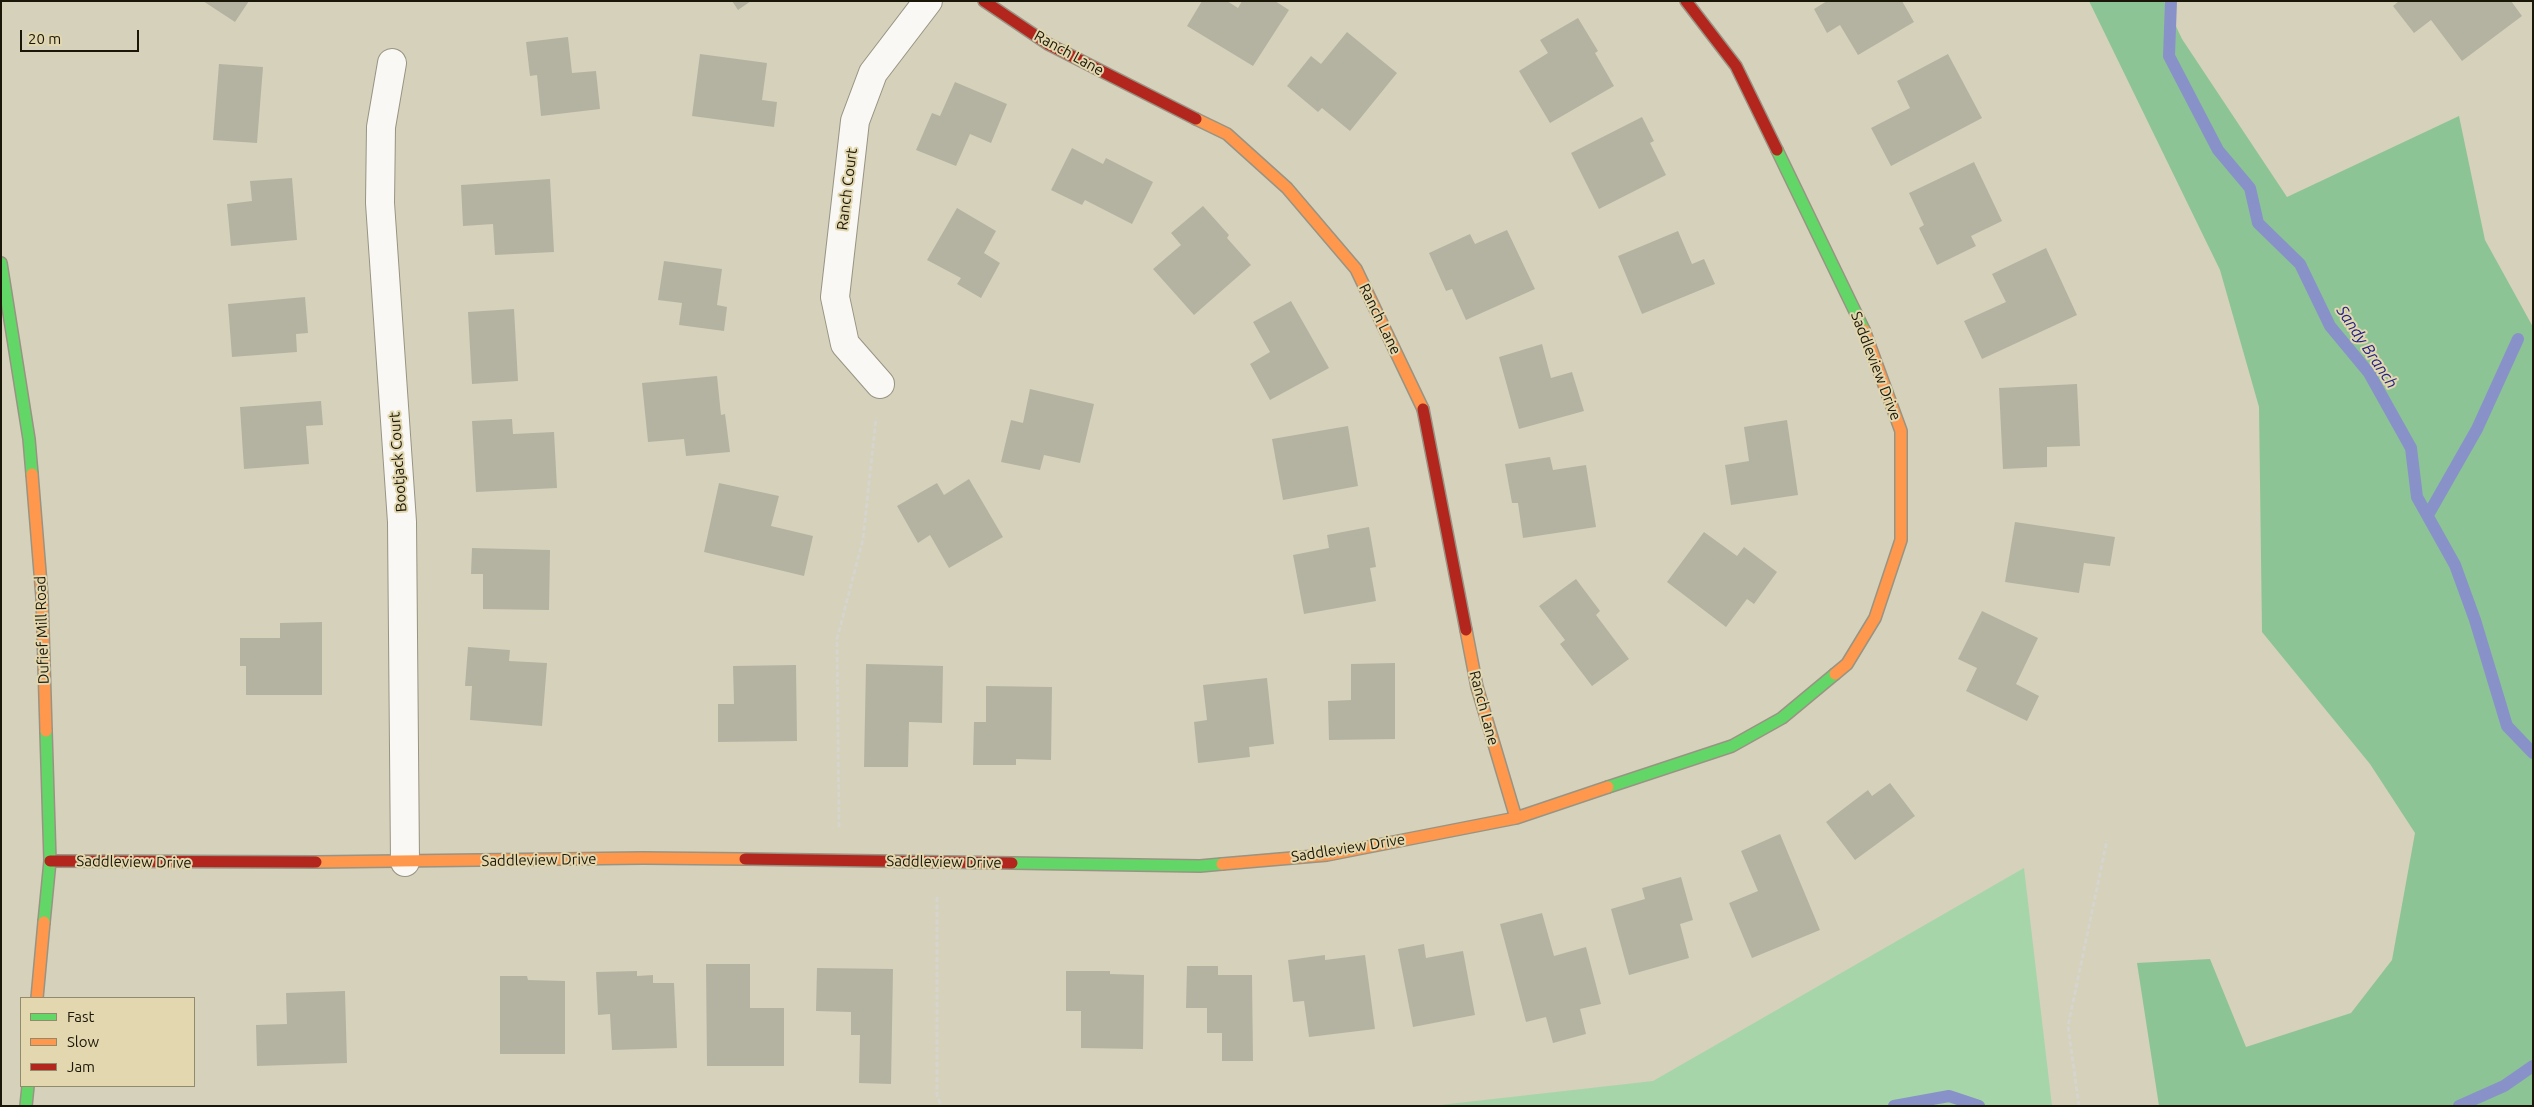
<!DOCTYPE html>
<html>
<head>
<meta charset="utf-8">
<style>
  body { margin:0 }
  #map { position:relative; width:2534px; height:1107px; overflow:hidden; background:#d6d1bb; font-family:Ubuntu,sans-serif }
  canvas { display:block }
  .frame { position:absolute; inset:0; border:2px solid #1b1708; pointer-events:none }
  .legend { position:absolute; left:20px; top:997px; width:175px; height:90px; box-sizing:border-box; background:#e2d7af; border:1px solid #928a6c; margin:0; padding:6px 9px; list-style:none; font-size:15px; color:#1b1708 }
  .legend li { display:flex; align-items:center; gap:10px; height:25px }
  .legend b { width:25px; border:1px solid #928a6c }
  .scale { position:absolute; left:20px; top:30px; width:119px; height:22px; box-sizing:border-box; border:2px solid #1b1708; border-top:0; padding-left:6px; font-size:15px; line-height:18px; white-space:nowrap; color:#1b1708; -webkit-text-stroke:4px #e2d7af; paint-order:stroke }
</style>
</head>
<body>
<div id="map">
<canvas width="2534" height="1107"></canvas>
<div class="frame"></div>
<ul class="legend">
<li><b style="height:6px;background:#63d668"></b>Fast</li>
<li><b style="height:6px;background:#ff974d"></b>Slow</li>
<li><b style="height:6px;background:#b3261e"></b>Jam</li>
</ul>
<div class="scale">20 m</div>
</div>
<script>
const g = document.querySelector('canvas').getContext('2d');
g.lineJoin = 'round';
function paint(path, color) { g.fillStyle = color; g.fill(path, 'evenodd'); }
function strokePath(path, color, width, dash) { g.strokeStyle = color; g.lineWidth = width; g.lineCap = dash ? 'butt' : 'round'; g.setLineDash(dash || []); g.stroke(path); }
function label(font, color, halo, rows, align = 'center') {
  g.font = font + ' Ubuntu,sans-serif'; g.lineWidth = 4; g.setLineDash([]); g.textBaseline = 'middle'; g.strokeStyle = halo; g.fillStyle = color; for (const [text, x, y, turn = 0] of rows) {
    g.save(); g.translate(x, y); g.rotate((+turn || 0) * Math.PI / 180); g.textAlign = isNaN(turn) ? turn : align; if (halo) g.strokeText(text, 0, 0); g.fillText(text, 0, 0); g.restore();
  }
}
const green = new Path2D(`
  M2024 868 2052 1106H1431L1653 1081Z`);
const forest = new Path2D(`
  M2089 1H2164L2182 39 2287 197 2459 116 2485 240 2533 327V1106H2159L2137 963 2210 959 2246 1047 2351 1013 2392 960 2415 833 2370 764 2262 632 2259 407 2220 270Z`);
const stream = new Path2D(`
  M2171 1 2169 56 2218 150 2250 188 2258 223 2300 264 2330 326 2369 373 2411 448 2417 497 2455 565 2475 620 2507 726 2533 753
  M2428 515 2477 429 2518 339
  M1894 1106 1949 1096 1979 1106
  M2459 1106 2504 1086 2533 1066`);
const building = new Path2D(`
  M203 1H249L235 22Z
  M732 1H751L738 10Z
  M1202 1H1227L1238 8 1242 1H1275L1289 10 1253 66 1187 26Z
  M1827 1H1902L1914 22 1858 55 1840 25 1827 33 1814 9Z
  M2399 1H2511L2522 16 2462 61 2431 20 2414 33 2393 6Z
  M1578 18 1598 51 1595 53 1614 86 1550 123 1519 71 1548 53 1540 40Z
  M1347 32 1397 73 1350 131 1322 108 1318 112 1287 86 1311 56 1321 64Z
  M568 37 572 73 596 71 600 109 541 116 537 75 530 76 526 42Z
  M700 54 767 63 762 100 777 102 774 127 692 116Z
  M1948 54 1982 118 1891 166 1871 128 1910 108 1897 81Z
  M219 64 263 67 257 143 213 140Z
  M955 82 1007 104 991 143 970 134 956 166 916 150 932 113 940 116Z
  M1642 117 1654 141 1650 143 1666 175 1599 209 1571 153Z
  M1072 148 1103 164 1106 158 1153 182 1132 224 1085 200 1082 205 1051 190Z
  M1974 162 2002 221 1971 236 1976 246 1937 265 1919 228 1924 225 1909 193Z
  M292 178 297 240 231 246 227 204 252 201 250 181Z
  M550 179 554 252 495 255 493 224 463 226 461 185Z
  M1203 206 1229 235 1227 238 1251 265 1194 315 1153 269 1181 245 1171 233Z
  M957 208 996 231 984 253 1000 263 981 298 957 284 961 278 927 260Z
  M1507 230 1535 289 1466 320 1452 289 1446 291 1429 253 1470 234 1475 244Z
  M1678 231 1692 264 1704 259 1715 284 1642 314 1618 256Z
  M2046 248 2077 315 1982 359 1964 321 2006 302 1992 274Z
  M664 261 722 269 717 305 727 307 724 331 679 325 682 303 658 300Z
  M305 297 308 333 296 334 297 352 232 357 228 304Z
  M1291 301 1329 368 1270 400 1250 364 1270 352 1253 322Z
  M514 309 518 381 472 384 468 312Z
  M1542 344 1551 378 1572 372 1584 411 1519 429 1499 357Z
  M717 376 721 415 725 414 730 452 686 456 684 439 648 442 642 383Z
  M2077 384 2080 446 2047 447V467L2003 469 1999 388Z
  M1030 389 1094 404 1080 463 1044 455 1040 470 1001 462 1011 420 1023 423Z
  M321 401 323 425 306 426 309 464 244 469 240 407Z
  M512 419 513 434 554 432 557 488 476 492 472 421Z
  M1787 420 1798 495 1731 505 1725 465 1749 461 1744 427Z
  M1348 426 1358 486 1283 500 1272 439Z
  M1550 457 1553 470 1586 465 1596 527 1523 538 1518 503H1512L1505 464Z
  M969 479 1003 537 949 568 930 535 918 543 897 506 937 483 944 495Z
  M719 483 779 496 771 526 813 536 804 576 704 552Z
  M2015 522 2115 537 2110 566 2084 563 2079 593 2005 582Z
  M1369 527 1376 567 1370 568 1376 601 1304 614 1293 555 1329 548 1327 535Z
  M1704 532 1737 556 1744 547 1777 572 1754 604 1747 599 1726 627 1667 582Z
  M472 548 550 550 549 610 483 609V574H471Z
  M1576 579 1600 611 1596 615 1629 659 1592 686 1560 644 1565 640 1539 606Z
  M1982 611 2038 638 2016 684 2039 696 2027 721 1966 691 1977 668 1958 659Z
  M322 622V695H246V666H240V638H280V623Z
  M468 647 510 650 509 661 547 663 542 726 470 720 472 686H465Z
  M1395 663V739L1329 740 1328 701 1351 700V664Z
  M866 664 943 666 942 723 909 722 908 767H864Z
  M796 665 797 741 718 742V704H734L733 666Z
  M1267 678 1274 744 1249 747 1250 757 1198 763 1194 722 1207 720 1203 685Z
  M986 686 1052 687 1051 760 1016 759V765H973L974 722H986Z
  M1890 783 1915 816 1855 860 1826 822 1868 790 1872 796Z
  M1780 834 1820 930 1752 958 1729 903 1758 891 1741 851Z
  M1681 877 1693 920 1680 924 1689 958 1629 975 1611 909 1645 899 1642 888Z
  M1542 913 1554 956 1586 947 1601 1004 1580 1009 1586 1034 1553 1043 1546 1017 1526 1022 1500 924Z
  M1424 944 1426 958 1463 951 1475 1015 1413 1027 1398 949Z
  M1325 955V960L1365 955 1375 1029 1309 1037 1304 1001 1293 1002 1288 960Z
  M706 964H750V1008H784V1066H707Z
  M1187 966H1218V975H1252L1253 1061H1222V1033H1207V1008H1186Z
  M817 968 893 969 891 1084 859 1083 860 1035H851V1012L816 1011Z
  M637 971V976L653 975V983H674L677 1048 612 1050 610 1014 598 1015 596 972Z
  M1066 971H1110V974L1144 975 1143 1049 1081 1048V1011H1066Z
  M500 976H527L528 980 565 981V1054H500Z
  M345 991 347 1063 257 1066 256 1025 287 1024 286 993Z`);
const path = new Path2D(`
  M839 827 837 639 863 539 876 418
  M937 897V1095L941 1106
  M2079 1106 2068 1026 2107 840`);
const street = new Path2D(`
  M392 63 381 127 380 203 402 522 405 862
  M880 384 845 344 835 297 855 121 873 73 928 1`);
const fast = new Path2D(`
  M1777 150 1864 330
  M1 263 29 439 32 474
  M1608 787 1732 746 1782 718 1835 674
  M1012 863 1200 866 1222 864
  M44 922 50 861 46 731
  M26 1106 28 1086`);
const slow = new Path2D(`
  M1196 119 1227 134 1287 188 1356 269 1423 409
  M32 474 42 597 46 731
  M1466 630 1477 687 1516 818
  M1835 674 1847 664 1875 618 1901 540V431L1864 330
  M316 862 643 858 745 859
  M1222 864 1327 855 1516 818 1608 787
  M37 998 44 922`);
const jam = new Path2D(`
  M984 1 1048 44 1196 119
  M1686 1 1736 66 1777 150
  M1423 409 1466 630
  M745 859 1012 863
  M50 861 316 862`);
const streetNames = [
  ["Ranch Lane",1069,53,29],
  ["Ranch Court",847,189,-83],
  ["Ranch Lane",1380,319,64],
  ["Saddleview Drive",1876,366,69],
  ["Bootjack Court",398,462,-94],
  ["Dufief Mill Road",42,630,-92],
  ["Ranch Lane",1484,708,75],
  ["Saddleview Drive",1348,848,-9],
  ["Saddleview Drive",539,860,-1],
  ["Saddleview Drive",134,862,1],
  ["Saddleview Drive",944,862,1]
];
const waterNames = [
  ["Sandy Branch",2367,347,56]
];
paint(green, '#a6d5aa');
paint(forest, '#8dc496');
strokePath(stream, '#8892c9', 12);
paint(building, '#b4b3a2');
strokePath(street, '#989483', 30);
strokePath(fast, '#989483', 14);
strokePath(slow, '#989483', 14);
strokePath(jam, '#989483', 14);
strokePath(path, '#d5d4cd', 3, [5, 2.5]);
strokePath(street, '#f9f8f5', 28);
strokePath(fast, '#63d668', 11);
strokePath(slow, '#ff974d', 11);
strokePath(jam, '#b3261e', 11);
label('15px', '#1b1708', '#e2d7af', streetNames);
label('italic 16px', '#222189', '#e2d7af', waterNames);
</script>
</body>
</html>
